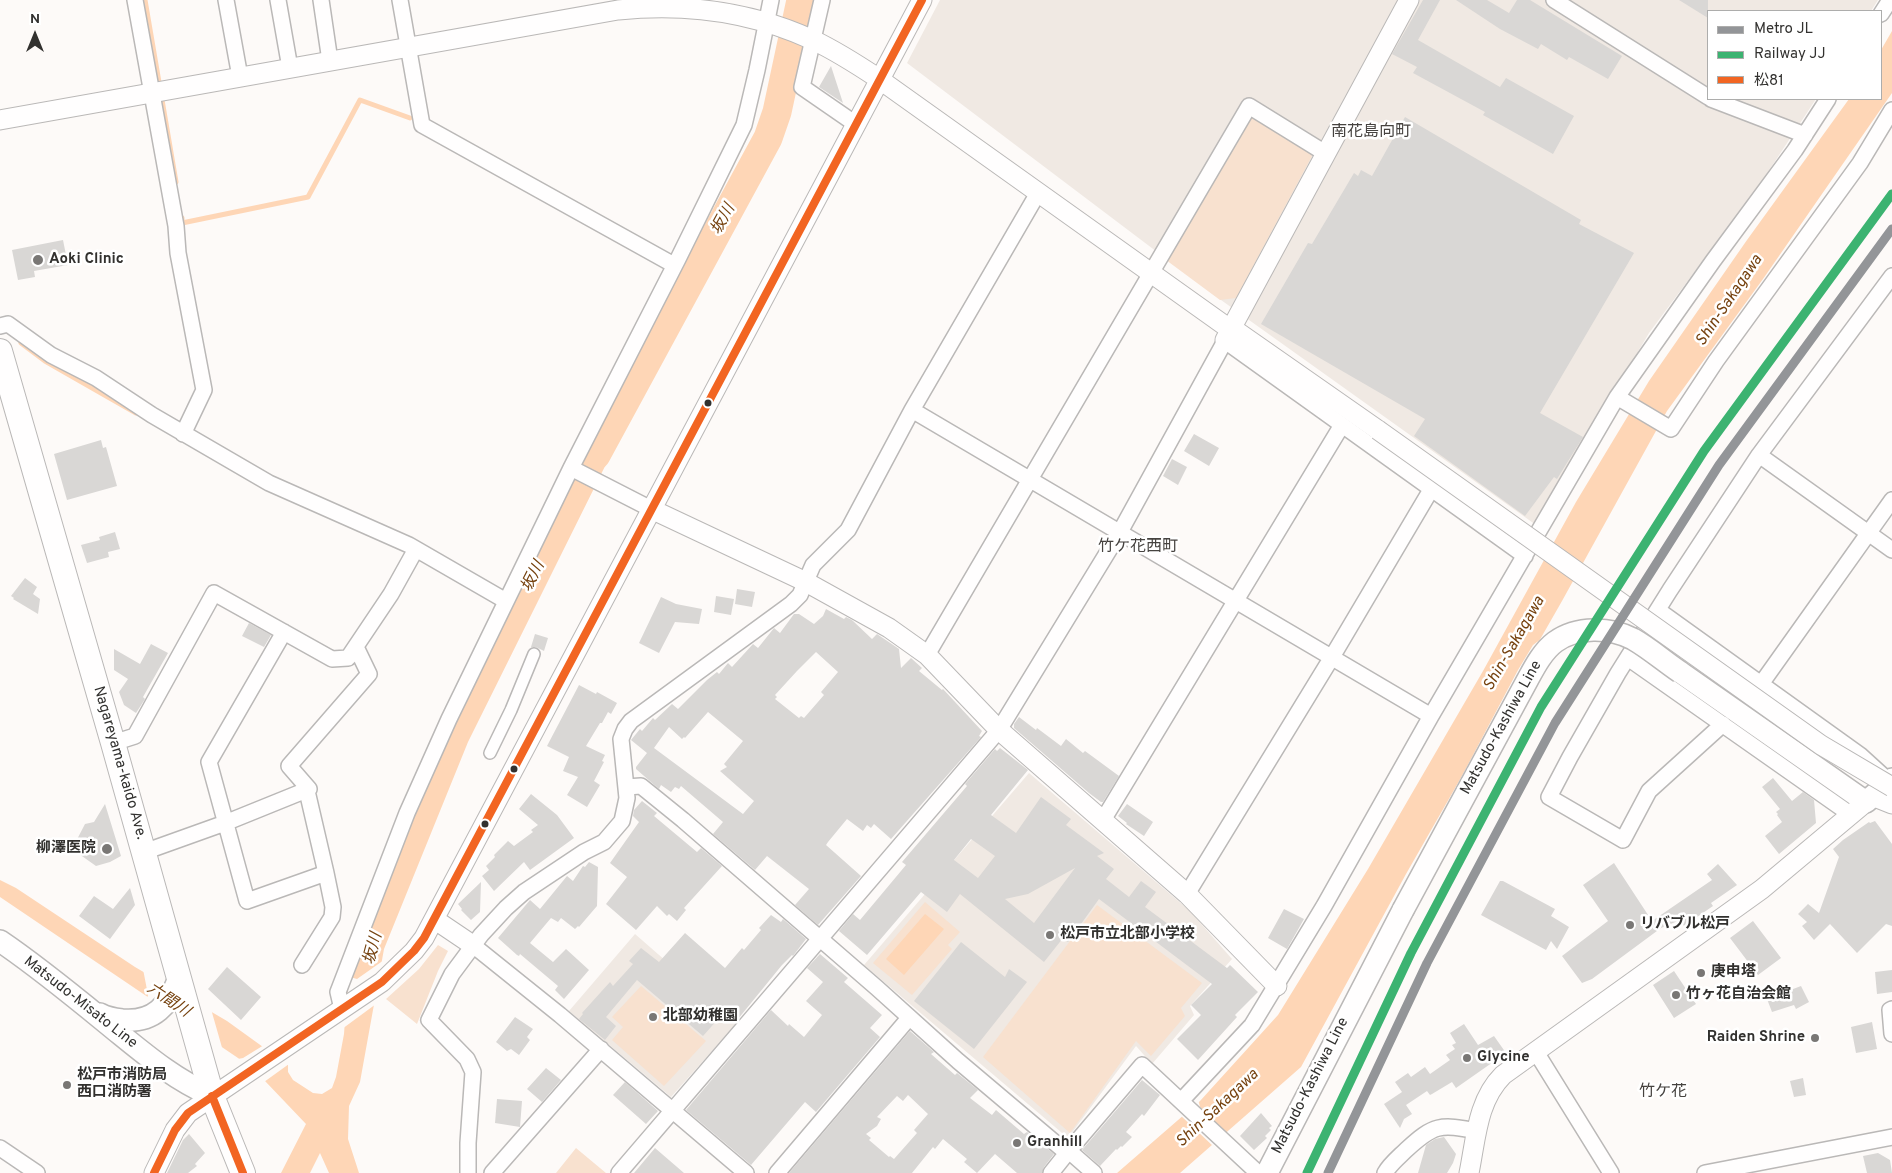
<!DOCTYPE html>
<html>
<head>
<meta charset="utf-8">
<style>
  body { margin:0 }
  #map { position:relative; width:1892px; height:1173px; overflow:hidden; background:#fdfaf8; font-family:Overpass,"Noto Sans JP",sans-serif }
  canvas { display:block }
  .legend { position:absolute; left:1707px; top:10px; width:175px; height:90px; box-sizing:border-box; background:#fff; border:1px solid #adadac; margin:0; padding:6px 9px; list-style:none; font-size:15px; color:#32312f }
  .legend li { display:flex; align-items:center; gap:10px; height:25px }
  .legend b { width:25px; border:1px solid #adadac }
  .north { position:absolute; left:10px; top:10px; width:50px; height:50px; -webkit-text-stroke:4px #fff; paint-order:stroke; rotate:0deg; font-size:14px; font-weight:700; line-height:20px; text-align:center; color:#32312f }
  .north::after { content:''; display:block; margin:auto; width:18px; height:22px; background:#32312f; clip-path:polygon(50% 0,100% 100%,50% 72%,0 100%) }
</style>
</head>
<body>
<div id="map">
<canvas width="1892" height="1173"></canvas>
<ul class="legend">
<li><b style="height:6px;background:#939598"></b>Metro JL</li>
<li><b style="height:6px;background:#3cb371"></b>Railway JJ</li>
<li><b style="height:6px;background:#f26522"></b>松81</li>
</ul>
<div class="north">N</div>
</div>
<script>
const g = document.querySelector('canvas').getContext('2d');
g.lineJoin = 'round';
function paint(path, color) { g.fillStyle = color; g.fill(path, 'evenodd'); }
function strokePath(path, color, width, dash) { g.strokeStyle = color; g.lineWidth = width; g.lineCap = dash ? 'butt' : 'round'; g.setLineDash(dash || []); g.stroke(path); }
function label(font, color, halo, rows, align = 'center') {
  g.font = font + ' Overpass,"Noto Sans JP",sans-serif'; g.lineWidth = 5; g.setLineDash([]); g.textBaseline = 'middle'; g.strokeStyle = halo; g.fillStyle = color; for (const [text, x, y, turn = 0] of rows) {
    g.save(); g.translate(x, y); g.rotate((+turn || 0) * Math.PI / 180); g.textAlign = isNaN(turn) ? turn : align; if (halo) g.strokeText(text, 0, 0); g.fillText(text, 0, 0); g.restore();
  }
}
const built = new Path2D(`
  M940 0H1878L1871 11H1708V99H1816L1762 181 1649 333 1536 525 1214 295 907 63Z
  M1029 773 1190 911 1232 959 1190 1006 1194 1015 1152 1064 1136 1046 1068 1138 864 965Z
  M635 934 737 1023 671 1097 569 1011Z`);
const green = new Path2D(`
  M1247 118H1257L1308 149 1312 156 1236 298 1220 300 1166 260Z
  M925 902 960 932 948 945 952 949 912 995 873 963Z
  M1097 905 1202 983 1181 1008 1185 1016 1151 1056 1136 1041 1070 1133 983 1057Z
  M438 945 448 951 438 971 417 1024 386 999 419 969Z
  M641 986 706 1041 664 1086 612 1040 623 1027 612 1017Z
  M576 1148 606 1173H556Z`);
const water = new Path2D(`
  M1892 31V93L1763 279 1667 411 1562 601 1406 874 1301 1067 1180 1173H1117L1200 1101 1278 1015 1368 869 1483 671 1576 502 1649 381 1747 240 1849 99H1881V50Z
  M603 414 625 426 468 742 384 949 360 1082 349 1106 348 1139 359 1173H329L320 1153 310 1173H281L306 1124 265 1081 238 1058 0 897V880L16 888 135 967 227 1021 288 1065V1072L293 1080 313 1093 322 1094 332 1088 336 1077 344 1034 348 978 393 865 484 657Z
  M925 914 944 929 904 975 886 959Z`);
const pier = new Path2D(`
  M1545 636 1427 842 1518 670 1533 645Z
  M384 960 376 1004 342 1029 350 977 357 979Z
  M143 969 211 1009 223 1051 147 999 148 995Z
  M264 1045 289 1064 264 1082 238 1059 243 1058Z
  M1198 1099 1200 1107 1227 1134 1213 1146 1180 1115Z`);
const stream = new Path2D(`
  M145 0 176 182
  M182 218V223L308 197 360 100 410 118
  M21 343 45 361 136 413`);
const river = new Path2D(`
  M596 455 768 138 777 112 801 0`);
const building = new Path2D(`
  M1423 0H1440L1418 40 1500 87 1506 78 1574 116 1553 154 1483 115 1485 112 1413 73 1417 67 1392 54Z
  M1456 0H1487L1509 13 1517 0H1530L1622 56 1608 79 1569 57 1567 60 1541 44 1538 49 1500 29Z
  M1679 0H1708V18Z
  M831 66 843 103 819 87Z
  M1405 117 1581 220 1579 224 1634 253 1540 413 1583 437 1557 479 1554 477 1525 516 1414 436 1425 419 1261 324 1308 243 1312 244 1354 173 1358 176 1361 170 1372 176Z
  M63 240 68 265 34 271 35 277 18 280 12 250Z
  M1194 434 1219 448 1209 466 1184 451Z
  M101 440 103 448 106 447 117 486 67 500 54 454Z
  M1172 459 1187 467 1178 485 1163 476Z
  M115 532 120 549 108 552 109 557 87 563 81 545 100 540 99 537Z
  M25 578 37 587 33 594 40 599 38 614 13 599 14 598 11 596Z
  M737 589 755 592 752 607 735 604Z
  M716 596 734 599 731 615 714 612Z
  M661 597 676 604 702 609 699 624 675 622 659 653 639 643Z
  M826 609 844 619 846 617 852 620 872 639 877 634 899 649 901 668 911 658 922 668 919 671 942 690 943 689 982 731 979 736 981 737 891 839 874 824 871 828 867 825 863 831 847 819 828 842 826 845 861 876 818 925 795 905 809 889 767 856 755 870 713 834 723 822 681 786 679 789 675 787 671 792 661 785 659 789 636 769V767L647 753 631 740 640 729 642 731 653 718 655 720 672 704 678 709 707 680 717 672 719 674 728 663 732 667 753 644 758 648 774 628 780 633 794 614H799L814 624 823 616ZM816 652 838 672 821 692 824 695 804 718 801 716 799 718 775 699 777 697 775 695 797 671ZM708 712 743 741 724 764 727 767 720 771 754 801 743 814 654 748 669 727 682 739 684 737 685 738Z
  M249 623 271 635 264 647 242 636Z
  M535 634 548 638 544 651 536 647H531Z
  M151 644 168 653 143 697 145 699 136 713 124 705 119 692 128 679 114 670V649L140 664Z
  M579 685 596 694 597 692 617 703 611 714 608 712 602 723H600L586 746 605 755 602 761 604 762 594 781 600 785 587 807 567 795 578 777 563 771 569 757 547 746Z
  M1019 717 1036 730 1037 728 1061 746 1066 739 1083 753 1085 751 1119 776 1103 802H1101L1089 793 1014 728V724Z
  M1000 748 1028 770 991 815 1016 833 1041 797 1071 819 1066 825 1104 853 1097 856 1114 869 1106 879 1129 897 1141 881 1156 892 1145 907 1227 968 1230 965 1258 992 1235 1015 1237 1017 1198 1060 1177 1039 1201 1015 1191 1005 1212 984 1099 899 1068 942 1063 938 1044 962 960 894 947 912 921 892 867 955 839 931 853 914 860 920 906 865 902 862 967 786 965 784 995 749 997 751ZM971 839 995 856 978 878 954 860ZM1075 868 1034 923 1005 899 1028 894Z
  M1773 778 1792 801 1803 792 1814 800 1816 823 1779 854 1765 836 1782 822 1777 815 1778 814 1776 812 1780 809 1762 787Z
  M531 794 557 815 574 838 530 870 524 862 494 891 482 876 489 870 486 866 495 857 494 855 508 841 514 846 533 832 531 830 538 825 519 809Z
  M642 801 657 813 654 816 697 852 701 848 722 866 684 908 686 910 677 921 669 914 667 916 657 906 636 930 606 904 627 877 610 863 639 822 633 816 634 810Z
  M105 804 121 856 110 862 96 866 72 849 85 824 94 822Z
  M1127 804 1153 822 1144 836 1126 824 1127 823 1118 816Z
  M1875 821 1892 844V926L1886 924 1857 953 1830 924 1814 940 1802 926 1807 922 1798 914 1808 904 1819 913 1839 857 1833 849 1843 840 1869 822 1870 823Z
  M589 862 598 867 597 906 579 927 578 926 575 929 561 918 558 922 551 918 530 943 553 962 566 949 589 970 564 999 555 990 558 986 520 954 519 956 517 955 498 938 530 900 540 909 567 876 573 881 583 866 585 867Z
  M1614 863 1652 921 1712 880 1707 874 1718 864 1737 885 1711 903 1713 906 1684 926 1680 920 1661 928 1592 979 1582 983 1562 956 1608 921 1583 885Z
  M1500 881H1503L1555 909 1551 916 1569 927 1557 949 1551 941 1546 950 1481 915Z
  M481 882 480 912 471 920 461 910 462 909 458 904Z
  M130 888 135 905 110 939 79 916 94 896 113 909Z
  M1284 909 1304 919 1287 949 1268 938Z
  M771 915 781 922 783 919 806 939 793 956 792 955 782 965 738 1019 727 1009 703 1036 637 980 606 1017 616 1026 605 1040 579 1019 583 1014 582 1013 610 982 613 986 633 964 629 961 641 948 659 962 685 933 725 968 742 948 744 950 761 930 759 928Z
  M1753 921 1781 958 1758 975 1730 938Z
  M961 942 1005 977 1009 969 1027 982 974 1049 914 1001Z
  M820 954 848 978 844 982 882 1015 870 1028 880 1037 816 1112 805 1102 751 1165 686 1110 771 1010 788 1026 789 1024 804 1037 822 1015 806 1001 823 982 807 968Z
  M227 967 261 997 241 1020 208 989Z
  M1892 970V992L1877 994 1875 972Z
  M1674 971 1696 1004 1674 1018 1653 985Z
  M1801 986 1809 1002 1796 1009 1794 1005 1772 1012 1767 999Z
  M515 1017 533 1029 527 1037 530 1040 519 1055 511 1049 507 1051 496 1042Z
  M1872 1022 1877 1049 1856 1053 1851 1027Z
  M1464 1024 1478 1045 1494 1036 1506 1053 1456 1088 1452 1082 1432 1094 1430 1095 1427 1091 1406 1105 1412 1114 1404 1119 1400 1128 1384 1104 1402 1092 1395 1082 1408 1073 1411 1077 1425 1067 1430 1074 1450 1060 1446 1055 1455 1049 1452 1045 1456 1043 1450 1033Z
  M910 1031 934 1052 931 1054 955 1075 957 1073 978 1090 970 1098 992 1115 996 1110 1024 1134 1027 1132 1054 1154 1044 1167 1042 1173H1017L995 1154 977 1173 964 1162 967 1159 943 1139 935 1149 933 1147 912 1173H789ZM908 1095 928 1114 914 1130 917 1133 894 1159 890 1156 889 1157 869 1140 871 1138 866 1134 877 1126 881 1119 877 1117 897 1096 903 1101Z
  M546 1068 561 1080 542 1102 527 1089Z
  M1803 1078 1806 1095 1794 1097 1790 1081Z
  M1142 1080 1160 1095 1144 1116 1142 1114 1126 1132 1132 1137 1122 1147 1121 1146 1117 1150 1116 1149 1100 1166 1082 1150Z
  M625 1082 658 1111 646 1124 613 1095Z
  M497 1099 522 1101 520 1127 495 1123Z
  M1261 1113 1272 1126 1269 1128 1271 1130 1265 1136 1267 1138 1254 1150 1240 1136Z
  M189 1134 205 1153 195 1164 197 1166 188 1173H167L183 1140Z
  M1444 1137 1456 1154 1453 1163 1447 1173H1418L1426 1145 1435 1139Z
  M655 1148 684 1173H634Z
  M1878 1153 1890 1160 1892 1173H1867L1863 1156Z`);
const pedestrian = new Path2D(`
  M490 753 511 710 534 654`);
const minor = new Path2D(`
  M135 0 176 226 178 253 204 390 183 434
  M226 0 240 77
  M278 0 290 68
  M321 0 330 61
  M400 0 422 125 674 265
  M822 0 802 87 857 125
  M1554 0 1708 97
  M1881 14 1890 0
  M1711 99 1805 135
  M0 326 8 324 51 355 96 378 152 415 269 483 409 545 506 601
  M1617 397 1671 429 1716 361 1860 163 1892 110
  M912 410 1431 716
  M1759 455 1892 550
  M571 468 651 509
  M1658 610 1860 755 1882 775
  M284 632 209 762 247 901 326 873
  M927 655 1249 106 1325 153
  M1628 658 1850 814
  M1761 684 1892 500
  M1723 724 1649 791 1623 840 1549 797 1570 757 1618 673 1670 590 1759 455 1892 276
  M113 743 135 736 214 593 332 659 348 658 391 594 416 549
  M626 787 641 786 683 820 877 988 958 1061 1067 1153 1142 1065 1258 1173
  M1103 820 1342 425
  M144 852 225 823 309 789 289 766 369 674 356 647
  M1187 894 1332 657 1432 488
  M474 946 560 1015 746 1173
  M302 965 332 917 333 907 326 873 307 791
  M342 1009 338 992 407 813 449 719 571 468 678 259 744 125 757 70 771 0
  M1892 1009 1890 1010 1892 1034
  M1536 1052 1611 1173
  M1181 1101 1252 1025 1324 906 1431 716 1617 397 1713 261 1795 150 1828 99
  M0 1148 37 1173
  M1069 1151 1094 1173
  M468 1173V1143L473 1072 467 1059 429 1020 452 974 481 935 506 908 524 892 584 852 604 842 622 821 627 798 621 739 625 729 631 721 791 604 800 595 813 565 848 530 912 410 1038 193
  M492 1173 601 1049
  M619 1173 999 730 1120 532 1225 341 1525 556
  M777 1173 909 1018
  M1051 1173 1067 1153
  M1385 1173C1390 1164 1399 1157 1406 1150 1434 1124 1440 1124 1477 1131
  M1705 1173 1892 1137`);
const tertiary = new Path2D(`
  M0 120 618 10C685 3 752 12 813 40 836 51 858 65 879 79L1231 330
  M1232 328 1378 430
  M1225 340 1409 0
  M651 509 806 582 889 628 927 655 999 730 1187 894 1277 986
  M1872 796 1892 804
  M434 919 474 946
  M154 1173 175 1130 188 1113 382 982 414 951 424 938 922 0
  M1469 1173C1476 1139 1477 1101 1503 1075L1762 889 1866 802`);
const secondary = new Path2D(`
  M1680 672 1866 802 1892 779
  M0 941C40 968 77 999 115 1030 147 1056 174 1079 212 1096
  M100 1014C107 1018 114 1019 122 1020 154 1023 169 1005 179 978
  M1267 1173 1403 910`);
const primary = new Path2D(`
  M0 351 113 743 212 1096 243 1173`);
const tertiaryBridge = new Path2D(`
  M1378 430 1821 745 1892 787`);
const secondaryBridge = new Path2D(`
  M1403 910 1528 679C1535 666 1543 651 1555 642 1577 626 1610 627 1633 639 1649 648 1665 662 1680 672`);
const bus1 = new Path2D(`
  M212 1096 243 1173
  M154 1173 175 1130 188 1113 382 982 414 951 424 938 922 0`);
const rail1 = new Path2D(`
  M1307 1173 1411 953 1541 707 1704 451 1892 194`);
const metro1 = new Path2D(`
  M1328 1173 1427 963 1555 723 1719 465 1892 229`);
const markers = [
  [38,260,6,"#797775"],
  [708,403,4.5,"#32312f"],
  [514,769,4.5,"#32312f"],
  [485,824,4.5,"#32312f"],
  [107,849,6,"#797775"],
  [1630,925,5,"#797775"],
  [1050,935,5,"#797775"],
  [1701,973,5,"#797775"],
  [1676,995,5,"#797775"],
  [653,1017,5,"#797775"],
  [1815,1038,5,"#797775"],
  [1467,1058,5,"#797775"],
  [67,1085,5,"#797775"],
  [1017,1143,5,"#797775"]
];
const poiNames = [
  ["Aoki Clinic",49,260],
  ["柳澤医院",96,849,"right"],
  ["リバブル松戸",1640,925],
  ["松戸市立北部小学校",1060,935],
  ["庚申塔",1711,973],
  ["竹ヶ花自治会館",1686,995],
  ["北部幼稚園",663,1017],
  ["Raiden Shrine",1805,1038,"right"],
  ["Glycine",1477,1058],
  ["松戸市消防局",77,1076],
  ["西口消防署",77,1093],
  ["Granhill",1027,1143]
];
const streetNames = [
  ["Matsudo-Kashiwa Line",1502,728,-61],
  ["Nagareyama-kaido Ave.",119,763,74],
  ["Matsudo-Misato Line",80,1003,38],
  ["Matsudo-Kashiwa Line",1311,1086,-63]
];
const neighbourhoodNames = [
  ["南花島向町",1371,133],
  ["竹ケ花西町",1138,548],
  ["竹ケ花",1663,1093]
];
const waterNames = [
  ["坂川",724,220,-61],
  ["Shin-Sakagawa",1730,301,-56],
  ["坂川",534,577,-63],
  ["Shin-Sakagawa",1515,644,-60],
  ["坂川",374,949,-75],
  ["六間川",168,1001,34],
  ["Shin-Sakagawa",1218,1109,-43]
];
paint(built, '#f0e9e3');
paint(green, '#f8e1cf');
paint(water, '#fed6b6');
paint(pier, '#fdfaf8');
strokePath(stream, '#fed6b6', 5);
strokePath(river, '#fed6b6', 29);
paint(building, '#d9d7d5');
strokePath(pedestrian, '#bab8b7', 14);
strokePath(minor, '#bab8b7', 18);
strokePath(tertiary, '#bab8b7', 21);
strokePath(secondary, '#bab8b7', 24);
strokePath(primary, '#bab8b7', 26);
strokePath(pedestrian, '#fffefe', 11);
strokePath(minor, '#fffefe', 15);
strokePath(tertiary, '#fffefe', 19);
strokePath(secondary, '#fffefe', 21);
strokePath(primary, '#fffefe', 24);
strokePath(tertiaryBridge, '#bab8b7', 21, []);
strokePath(secondaryBridge, '#bab8b7', 24, []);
strokePath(tertiaryBridge, '#fffefe', 19);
strokePath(secondaryBridge, '#fffefe', 21);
strokePath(bus1, '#f26522', 8);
strokePath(rail1, '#3cb371', 9);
strokePath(metro1, '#939598', 9);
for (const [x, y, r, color] of markers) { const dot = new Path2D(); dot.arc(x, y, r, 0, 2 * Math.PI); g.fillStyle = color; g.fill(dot); strokePath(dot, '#fff', 2); }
label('bold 15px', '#32312f', '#fff', poiNames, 'left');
label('15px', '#32312f', '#fff', streetNames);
label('16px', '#464340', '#fff', neighbourhoodNames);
label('italic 16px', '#76420f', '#fff', waterNames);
</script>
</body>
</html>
